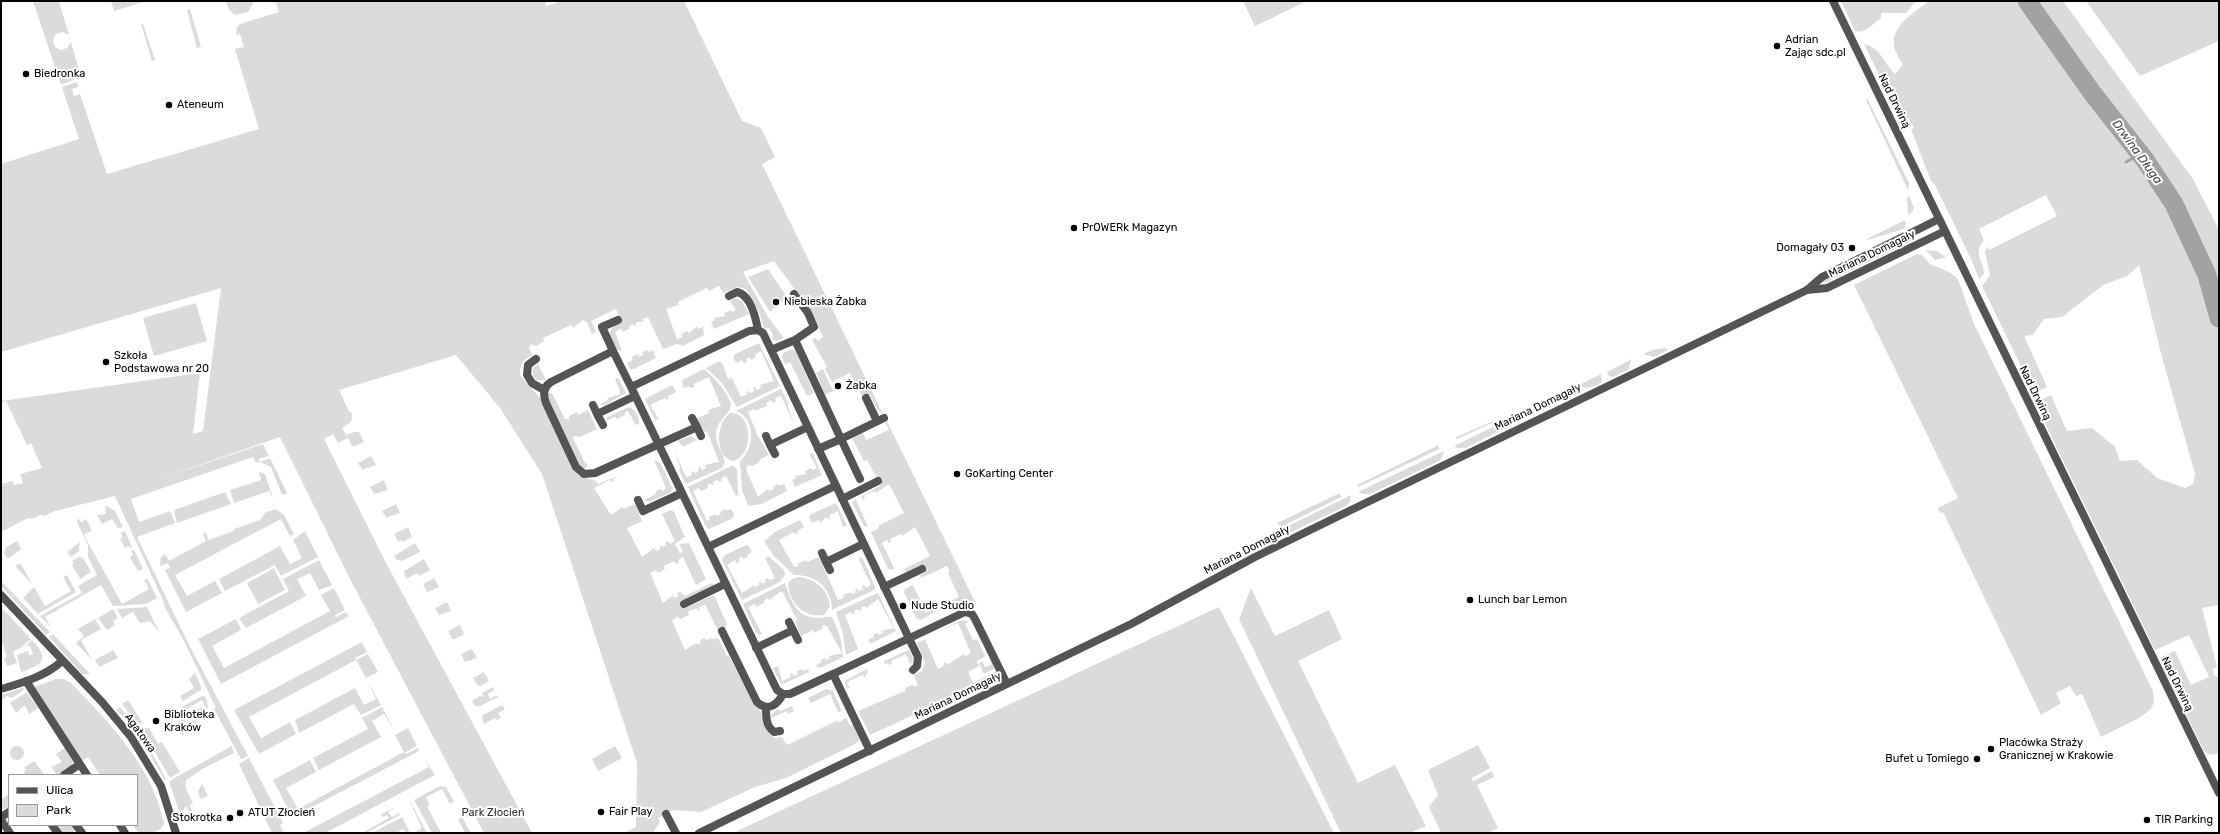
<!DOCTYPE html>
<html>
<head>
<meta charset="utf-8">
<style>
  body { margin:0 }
  #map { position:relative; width:2220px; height:834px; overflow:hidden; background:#fff; font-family:Rubik,sans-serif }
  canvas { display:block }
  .frame { position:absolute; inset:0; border:2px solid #000; pointer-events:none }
  .legend { position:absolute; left:8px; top:774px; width:130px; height:52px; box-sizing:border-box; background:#fff; border:1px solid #999; margin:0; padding:5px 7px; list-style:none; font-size:12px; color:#000 }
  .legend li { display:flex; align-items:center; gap:8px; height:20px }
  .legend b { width:20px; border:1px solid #999 }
</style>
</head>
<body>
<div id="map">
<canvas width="2220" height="834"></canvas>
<div class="frame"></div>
<ul class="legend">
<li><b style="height:5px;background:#545454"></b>Ulica</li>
<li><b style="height:11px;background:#dbdbdb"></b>Park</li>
</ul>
</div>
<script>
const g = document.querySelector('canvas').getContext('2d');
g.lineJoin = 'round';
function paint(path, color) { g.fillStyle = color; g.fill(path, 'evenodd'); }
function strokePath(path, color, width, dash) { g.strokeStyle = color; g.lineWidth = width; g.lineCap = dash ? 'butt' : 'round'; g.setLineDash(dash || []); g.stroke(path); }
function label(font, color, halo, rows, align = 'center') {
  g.font = font + ' Rubik,sans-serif'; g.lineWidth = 4; g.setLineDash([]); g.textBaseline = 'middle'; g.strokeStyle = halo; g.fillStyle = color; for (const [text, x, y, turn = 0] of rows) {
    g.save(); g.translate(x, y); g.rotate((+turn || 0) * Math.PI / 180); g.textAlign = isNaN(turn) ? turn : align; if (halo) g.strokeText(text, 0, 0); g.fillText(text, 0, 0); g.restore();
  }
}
const green = new Path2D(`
  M33 1 37 3 42 1H59L69 35 63 32 56 34 53 40 55 47 61 50 67 48 71 42 81 77 61 85Z
  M111 1H147L114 11Z
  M226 1H254L248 12 235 15 229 10Z
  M266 1H545L546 6 562 1H684L742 121 761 128 775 157 762 164 883 414 877 409 870 395 863 399 850 373 832 382 825 369 827 367 812 340 815 337 818 341 823 337 810 310 774 261 743 272 768 317 784 338 776 341 772 339 773 335 769 328H764L759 312 746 289 738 287 723 293 719 286 709 291 707 288 678 302 679 305 666 309 677 339 682 337 681 334 687 331 689 333 697 326 698 329 703 327 704 335 683 346 677 344 663 349 648 317 642 319 644 322H636V325L634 326 633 324 629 326 630 328 623 332 621 329 615 332 622 351 617 350C615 345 610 339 610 334 611 322 625 326 616 309L591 321 596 332 592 334 587 322 583 320 573 328 571 325 543 338 544 341 536 346 531 344 529 348 533 355 523 361 520 369V375L540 398 578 475 596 481 598 484 620 475 613 479 614 481 612 482 610 480 594 488 611 515 622 507 624 509 635 504 642 521 627 528 642 557 654 548 656 551 660 549V545L662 547 666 545 665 543 668 541 670 544 675 541 662 514 671 510 674 512 685 537 675 544 680 553 683 552 679 544 689 543 706 579 696 585 683 557 678 560 679 563 676 564 674 561 664 566 665 569 658 573 656 570 650 573 663 603 673 595 674 598 678 596 677 593 680 592 685 596 712 583 714 585 682 601 686 608 714 595 727 624 725 628 718 631 705 604 699 607 700 609 698 611 697 608 688 612 689 615 680 619 678 617 672 620 685 650 696 643 697 644 701 643 700 640 705 638 706 640 711 638 712 639 718 638 727 656H729C738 674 748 692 760 710 765 718 764 733 775 738L782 737 787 745 836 721 840 722 846 717 850 726 853 725 860 740 853 745 786 778 755 787 701 812 673 810 658 818 660 822 653 833H624L636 827 637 763 542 474 500 408 456 355 339 390 349 411 352 413C353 422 349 424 342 428L346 435 354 432H359L364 442 355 446H352L348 438 338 443 333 434 324 439 385 561 532 833H484L350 579 280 437 144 484 263 444 269 456 259 459 260 462 270 458 287 493 282 495 271 467 260 462 256 463 253 457 131 499 139 522 170 511 175 523 137 537 187 641 248 756 241 759 214 709 216 708 183 639 165 608 163 600 115 496 55 511 45 516 40 515 32 519 28 518 1 532V484L13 481 14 485 23 483 20 474 42 468 31 443 27 445 6 401 1 403V401L200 373 193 434 203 431 221 288 1 352V164L79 139 62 87 77 82 78 87 72 89 74 96 80 94 107 174 259 129 235 49 244 47 240 34 236 35 237 27 240 24 279 12 276 3Z
  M1243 1H1307L1255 26Z
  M1841 1H1916L1906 13H1881V18C1874 23 1864 35 1855 31Z
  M1929 1H2063L2193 179 2219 230V605L2202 608 2217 667 2213 669 2214 675 2219 678V753C2213 755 2209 756 2204 751L2160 660 2159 658 2175 651 2191 685 2209 677 2189 635 2155 650 2035 403 2051 395 2067 431 2092 428 2115 447 2120 461 2137 460 2157 478 2185 488 2193 484 2195 474 2163 361 2139 265 2127 276 2103 285 2062 317 2044 319 2033 335 2024 336 2047 387 2034 393 1982 286 1990 275 1985 252 1987 246 1989 250 2057 216 2046 195 1979 229 1984 240C1972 256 1984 259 1984 274L1979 279 1972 261 1935 185 1931 181 1911 129 1914 128 1909 119 1907 120 1902 110 1889 95 1864 44C1879 46 1885 64 1895 74L1903 65C1900 59 1894 51 1894 44 1892 25 1916 11 1929 1Z
  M2086 1H2219V41L2140 76Z
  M190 9 201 47 197 48 187 10Z
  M141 24H143L155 60 152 61Z
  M1867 98 1909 183 1908 190 1866 100Z
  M1909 196 1914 208 1912 212 1908 215 1907 197Z
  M1903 221H1905L1906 224 1904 229 1867 240V239Z
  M1909 239 1910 242 1825 283 1823 281Z
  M1926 250 1937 251 1946 257 1935 260Z
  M1917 254 1922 255 1930 264 1951 273 1958 279 1974 324 2153 691 2154 702 2151 709 2139 718 2101 737 2082 694 2076 696 2070 686 2056 693 2061 703 2041 715 1943 512 1940 513 1938 508 1958 498 1854 285Z
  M768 269 787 297 770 312 748 277Z
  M735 298 742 301 749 314 714 329 711 322 715 320 714 318 725 316 724 313 731 310 732 312 736 310 730 301Z
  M196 303 207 341 154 356 143 318Z
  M759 343 780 386 737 407 722 383 706 368 718 362 722 363 728 379 732 378 741 397 747 394 746 392 748 391 750 393 754 391 753 388 755 387 757 390 761 388 760 385 774 381 761 351 755 354 756 357 751 360 750 357 746 359 747 362 743 363 742 360 736 363 733 358 735 354Z
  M1666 348 1668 350 1654 357 1643 354 1652 350Z
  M648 350 649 352 653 350 656 358 634 369H630L627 363 633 360 631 357 638 354 639 357 643 355 642 352Z
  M790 350H795L814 393 807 396 790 362 785 364 782 357 783 353Z
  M1632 359 1628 370 1613 377 1609 376 1607 372Z
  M538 364 546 380H536L533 376V368Z
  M704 369C711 374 736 400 730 409 725 418 717 421 716 433 715 444 723 452 725 462L722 468 686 484 679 470 680 467 674 450 686 477 692 475 691 472 693 471 695 473 699 471 698 468 700 467 702 470 706 468 704 465 719 462 707 431 704 432 697 418 709 413 708 410 721 406 709 377 694 384 695 387 691 388 689 386 683 388 682 380Z
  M823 369 833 391 825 395 816 373Z
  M1601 374 1602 382C1595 386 1587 391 1579 385Z
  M617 378 619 379 626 393 605 405H599L608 400 607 398 620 394V391L615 380Z
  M670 386H673L676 392 668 396 669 399 667 400 665 398 650 405 659 419 655 420 645 399Z
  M781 389 789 404 788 406 794 423 781 396 775 398 776 401 773 403 772 400 766 403 767 406 755 411 754 409 748 412 758 436 769 455 759 460 760 462 753 466 748 465 746 469 758 497 768 489 769 491 774 489 773 487 778 484 780 486 784 484 787 491 762 504 748 506 742 490 740 461C754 449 757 419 736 411Z
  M548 393H552L565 419H569V416L577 412 578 415 588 410 597 429 580 437 575 436 573 438 585 463 588 465 584 469 580 465 549 401Z
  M629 407C635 409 640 418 639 424L636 425 628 411 625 412V415L617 419 615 417 606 421 607 417Z
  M730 413C753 411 755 456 733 461 714 457 716 423 730 413Z
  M887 421 977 606C963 592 935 613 921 620L916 618 904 592 905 589 913 585 926 612 932 610 931 607 934 606 935 608 959 597 948 573 950 572 947 566 921 578 920 575 925 573 921 565 906 572 904 569 930 556 915 527 902 536 901 534 890 539 891 542 889 543 887 540 882 543 895 570 888 569 871 532 879 528 878 526 904 513 889 484 876 493 875 491 864 496 865 499 863 500 861 497 856 500 868 527 864 526 852 502 881 485 867 460 864 461 852 438 863 433 866 440 889 430 885 422Z
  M1493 421 1494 422 1457 439 1456 437Z
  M1515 423 1466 448H1458L1454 446 1497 425Z
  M690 436 697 440 683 447 678 441Z
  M1439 445V449L1358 487 1357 485Z
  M1444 451 1442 457 1439 461 1370 494H1363L1358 492Z
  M813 453 822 475 795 487 792 480 796 478 795 476 806 474 805 471 811 468 813 470 817 468 809 454Z
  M371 456 376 465 362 470 358 463Z
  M654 460 660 463 673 489 670 493 649 502 644 500 656 494 655 492 660 489 663 491 666 488Z
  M731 466H734L737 470 738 494 736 496 726 476 721 478 722 481 719 482 717 480 713 482 714 485H712L711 483 707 485 708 488 701 491 699 488 693 491 707 521 710 519 709 517 716 514 717 516 721 514 720 512 726 509 727 511 731 509 734 514 733 518 709 529 706 527 688 487Z
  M259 472 265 474 273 498 269 491 234 503 230 490 261 480Z
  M384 480 388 490 374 494 370 487Z
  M225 492 231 504 177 523 174 510Z
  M1340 493 1341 497 1281 527 1277 523Z
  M1351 495 1350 502 1346 506 1281 537 1270 535Z
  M836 503 847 525 843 527 838 511 829 515 830 518 828 519 826 517 820 523 819 520 812 523 809 517 811 514Z
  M396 504 400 513 386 518 382 511Z
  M107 506 115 511 123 527 118 528 112 519 102 524 97 515 106 514 105 507Z
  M276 509 284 515 294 534 290 536 281 519 175 575 187 596 215 581 222 593 186 612 165 570 170 568 168 563 160 566 161 557 165 554 169 561 206 541 203 534 206 532 208 540 234 531V529L260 520 266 512Z
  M78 518 81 522 86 519 92 530 84 535 122 604 149 589 144 580 147 578 157 598 146 604 113 606 101 585 45 617 51 627 40 616 82 593 78 586 97 575 88 557V545L77 522Z
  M800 520 804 527 797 531 798 533 795 534 794 532 779 540 794 567H797L799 563 806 560 807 562 819 557 838 600 844 598 843 595 851 592 852 594 856 592 855 589H857L859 591 863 589 862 586 864 585 866 588 871 585 859 560 860 557 863 559 876 589 832 610C832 588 815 574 794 575L774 556 764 541 775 532Z
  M408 527 412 537 403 542 402 540 398 542 394 534Z
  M125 531 132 547 130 548 129 546 125 548 120 539 123 537 121 533Z
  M305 531 318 557 281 576 275 565 225 591 219 579 280 546 290 564 302 558 293 540Z
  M17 541 21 549 9 558 6 557 4 553 6 547Z
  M80 542 79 551 71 557 67 552Z
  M415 543 420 552 402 561 397 560 394 556Z
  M746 545 749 546 752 552 747 555 748 557 743 559 742 557 739 558 740 561 736 563 735 560 727 565 742 593 754 585 755 587 759 585V582L761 581 762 584 766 582 765 579 768 578 769 580 775 578 765 558 768 556 784 570 785 575 780 582 742 600 722 560 725 555Z
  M134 550 143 569 138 571 130 557 133 555 131 551Z
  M79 557 83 558 91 572 80 579 72 565 74 564 72 561Z
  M424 559 430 570 419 576 417 573 406 579 404 571Z
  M319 560 332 585 319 590 310 573 297 579 306 596 246 628 239 618 289 591 283 579Z
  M20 563 33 585 15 566Z
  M274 568 285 590 258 604 247 583Z
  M67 575 76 592 38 614 23 598 34 587 45 606 71 591 63 577Z
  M800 577C816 580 828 589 830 606L824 615C804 618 789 603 788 583L794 578Z
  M434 578 439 587 427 592 423 584Z
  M1 581 50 632 46 635 1 586Z
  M785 583C791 601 796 619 821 618 826 617 829 615 833 618L841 640 843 657 820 668 817 667 816 665 822 662 821 660 825 658 826 660 830 658 829 656 842 653 827 626 823 625 822 629 814 633 813 630 801 636 795 622 797 620 782 591 769 600 768 598 764 600 765 602 756 607 755 604 748 607 762 634 759 635 756 633 743 604Z
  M334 588 345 610 335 615 336 617 346 612 349 616 221 684 198 639 236 619 241 630 212 646 224 668 330 611 321 595Z
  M1251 588 1275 636 1329 610 1342 639 1298 661 1358 783 1395 765 1426 826 1410 833H1341L1239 619Z
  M878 593 896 631 872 643 869 642 868 640 874 637 873 635 877 633 879 635 883 633 882 631 894 628 878 599 866 608 865 606 861 607 862 610 859 611 858 609 854 611 855 613 853 615 851 612 845 615 858 649 846 655 843 634 836 612Z
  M447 602 451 611 439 615 435 608Z
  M1 607 31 639 19 649 13 651 17 663 7 666 4 658 7 657 1 639Z
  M147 607 159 632 150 621 140 623 133 612 122 618 117 609Z
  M1219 607 1334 833H737V831Z
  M113 609 118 618 113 621 115 625 107 630 98 618Z
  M95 619 101 629 81 640 92 660 76 643 84 636 78 629Z
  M962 620 969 622 965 624 973 640 977 639 985 656 990 657 995 668 984 674 979 663 982 661 985 667 992 664 989 657 986 656 977 661 979 666 968 672 973 683 996 671 997 674 989 680 870 735 858 711 905 691V688L912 685 915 687 918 685 914 675 922 671 925 663 917 643 925 639 938 669 944 666 943 664 946 662 947 665 964 654 965 656 971 653 958 623 932 634Z
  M460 625 464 634 455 639H452L448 631Z
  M53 634 90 674H82L49 637Z
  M32 640C50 659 43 665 21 672L17 655 28 651 29 656 33 654 30 646H26Z
  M362 642 367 652 355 658 356 660 368 654 378 672 366 678 356 660 249 717 261 738 290 722 296 734 259 754 234 710Z
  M472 649 477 658 465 662 461 654Z
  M113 650 118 658 99 667 95 660Z
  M909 650 913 659 911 665 908 661 909 660 906 654 891 661 892 664 889 665 888 663 885 664 884 661Z
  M778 666 782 681 791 677 790 674 792 673 794 676 798 674 797 671 802 669 804 671 808 669 809 672 783 684 780 682 773 668Z
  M867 669 868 673 866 674V676L864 677 862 675 847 682 850 688 847 689 845 683 846 680Z
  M484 672 489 681 480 686 477 685 473 678Z
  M195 673 201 687V690L183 701 180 696 194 688 189 679Z
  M56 679H64L71 683C110 723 153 767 164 824 159 834 148 833 138 833L133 825H137V775H100L88 757 82 761 34 687Z
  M368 681 381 705 361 715 354 704 299 733 295 720 355 688 364 705 376 699Z
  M493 687 494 690 488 694 490 699 497 695 498 697 480 706H475L472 701 480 696 483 697 482 693Z
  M22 688 25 689 12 698 7 696 1 701V695Z
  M826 689 833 691 842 711 838 712 830 694 811 703 808 698Z
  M27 692 38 708 29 714 25 705 16 713 10 703Z
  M202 696 206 697 208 707 206 709 202 700 185 710 188 715 202 707 204 710 191 718 185 717 182 710 183 706Z
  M128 700 142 722 138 725 122 704Z
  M502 705 505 709 498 713 501 718 496 720 495 718 484 724 482 719 483 715Z
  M792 706 794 711 788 714 787 711 771 718 774 727 770 716 778 709 781 711Z
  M120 707 150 749 166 779 165 781 142 741 117 710Z
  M382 707 395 731 384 714 372 721 381 737 319 770 313 758 368 729 362 718Z
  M182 719 185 721 183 737 176 724Z
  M195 720 197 724 192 726 195 730 188 734V722Z
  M146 728H149L158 744 162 742 180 772 170 778 142 730Z
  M408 728 417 746 404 753 406 754 418 748 419 751 297 815 290 813 273 780 310 760 316 772 286 788 298 809 404 752 395 735Z
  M1478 745 1490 768 1472 778 1473 781 1492 771 1494 777 1477 785 1498 828 1488 833H1441L1429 807 1438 795 1428 770Z
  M10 753a7 7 0 1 1 14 0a7 7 0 1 1-14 0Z
  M232 746 234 753 200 770V771L186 780V789L193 803 190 805 194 816 193 819 186 806 183 810V817L179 811 169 781Z
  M615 746 622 758 598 771 592 759Z
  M65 748 73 760 72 766 57 775 51 767 62 762 56 754Z
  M249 758 283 823 280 825 284 833H272L239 764Z
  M425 759 435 775 325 833H303L429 767Z
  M34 761 45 775H24L25 767Z
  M202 784 208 796 200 799 198 791Z
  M440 786 446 787 454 801 450 804 442 789 426 797 430 805 427 806 441 833H432L414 800Z
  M9 794V807L1 810V800Z
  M410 802V801L427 833H414L422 828Z
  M396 807 388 812 392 817 399 813 400 815 366 833H362L389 818 387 815 383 817 381 814Z
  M402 817 410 833H406L403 829 396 833H372Z
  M462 817 471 833H465L458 819Z
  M59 825H72L75 833H62Z`);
const stream = new Path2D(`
  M2126 162 2141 154`);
const river = new Path2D(`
  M2027 1 2093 94 2145 160 2174 204 2207 275 2219 318`);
const street = new Path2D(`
  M1833 1 2219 793
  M1807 290 1827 288 1945 231
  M794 294 808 313 814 327 795 340
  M729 296 737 292C751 295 756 319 758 330
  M771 350 795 340 841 439 818 449
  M613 351 602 327 618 320
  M536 359 528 365 527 375 532 383 544 390
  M631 387 613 351 551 382C543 387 543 395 546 403L576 467 584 474 595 473 697 427 692 418
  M866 398 877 421
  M593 405 597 414
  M603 425 597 414 635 396
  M697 427 701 436
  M766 436 770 445 808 427
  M770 445 775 454
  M860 479 841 439 884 418
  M842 499 878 481
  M638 500 643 511 682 493
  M708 547 835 486
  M822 553 826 562 863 544
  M826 562 830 570
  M884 587 922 569
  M1 595 102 702 131 737 161 786 176 833
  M684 604 725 584
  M793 630 798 640
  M722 631 757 702C768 712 777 705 783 694
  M756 648 793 630 789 622
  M833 674 965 612 972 614 975 619 1007 684
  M26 681 87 775
  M1 689C22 683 46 676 62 661
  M766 708C766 717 766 726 774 732L780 731
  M870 751 833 674 790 694H783L777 690 631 387 749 331 758 330 763 333 918 657 917 666 913 670
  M64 775 80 764
  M666 814 676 833
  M1 817 9 812
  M1 820 10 833
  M52 825 58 833
  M76 825 82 833
  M120 825 125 833
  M699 833 1131 624 1255 557 1349 511 1807 290 1822 277 1939 219`);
const markers = [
  [1777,46,4,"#000"],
  [26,74,4,"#000"],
  [169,105,4,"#000"],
  [1074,228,4,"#000"],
  [1852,248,4,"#000"],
  [776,302,4,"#000"],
  [106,362,4,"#000"],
  [838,386,4,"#000"],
  [957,474,4,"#000"],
  [1470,600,4,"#000"],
  [903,606,4,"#000"],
  [156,721,4,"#000"],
  [1991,749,4,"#000"],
  [1977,759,4,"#000"],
  [601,812,4,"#000"],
  [240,813,4,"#000"],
  [230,818,4,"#000"],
  [2147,820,4,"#000"]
];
const poiNames = [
  ["Adrian",1785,40],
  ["Zając sdc.pl",1785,53],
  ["Biedronka",34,74],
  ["Ateneum",177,105],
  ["PrOWERk Magazyn",1082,228],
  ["Domagały 03",1844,248,"right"],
  ["Niebieska Żabka",784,302],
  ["Szkoła",114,356],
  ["Podstawowa nr 20",114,369],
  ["Żabka",846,386],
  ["GoKarting Center",965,474],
  ["Lunch bar Lemon",1478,600],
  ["Nude Studio",911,606],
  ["Biblioteka",164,715],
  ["Kraków",164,728],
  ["Placówka Straży",1999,743],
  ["Granicznej w Krakowie",1999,756],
  ["Bufet u Tomiego",1969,759,"right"],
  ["Fair Play",609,812],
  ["ATUT Złocień",248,813],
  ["Stokrotka",222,818,"right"],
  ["TIR Parking",2155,820]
];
const streetNames = [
  ["Nad Drwiną",1894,101,64],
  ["Mariana Domagały",1872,254,-26],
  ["Nad Drwiną",2035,393,64],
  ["Mariana Domagały",1538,407,-26],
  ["Mariana Domagały",1247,550,-27],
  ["Nad Drwiną",2177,684,64],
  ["Mariana Domagały",958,696,-26],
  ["Agatowa",140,733,54]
];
const parkNames = [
  ["Park Złocień",493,813]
];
const waterNames = [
  ["Drwina Długa",2137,152,54]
];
paint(green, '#dbdbdb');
strokePath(stream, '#a2a2a2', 3);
strokePath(river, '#a2a2a2', 19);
strokePath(street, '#545454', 8);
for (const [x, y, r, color] of markers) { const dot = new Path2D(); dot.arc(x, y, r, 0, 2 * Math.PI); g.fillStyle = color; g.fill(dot); strokePath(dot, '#fff', 1.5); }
label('11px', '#000', '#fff', poiNames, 'left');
label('11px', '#000', '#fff', streetNames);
label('11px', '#323232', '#fff', parkNames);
label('italic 12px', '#434343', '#fff', waterNames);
</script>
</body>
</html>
